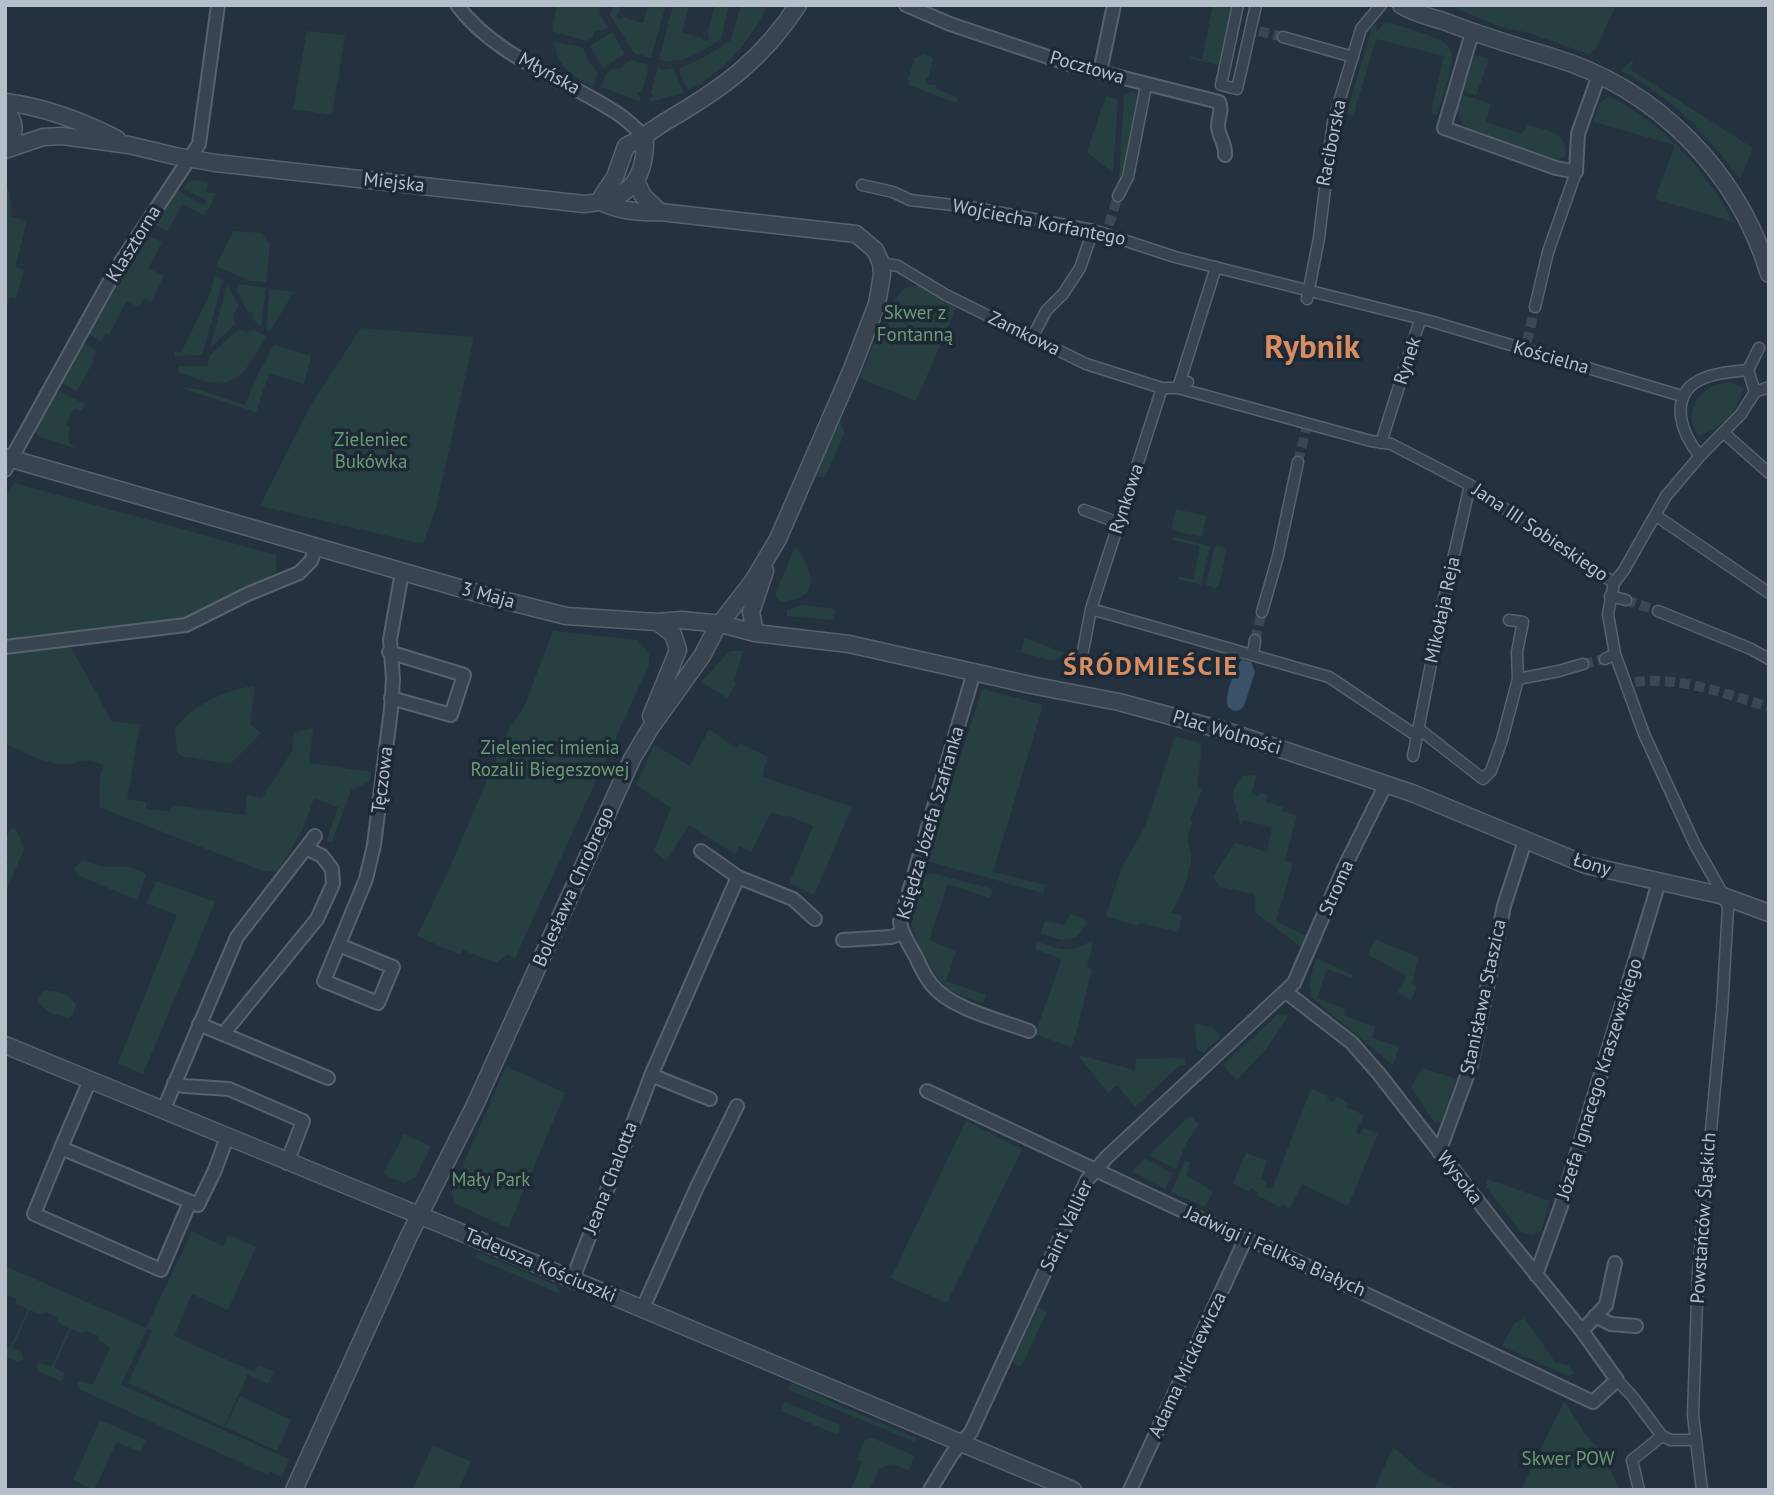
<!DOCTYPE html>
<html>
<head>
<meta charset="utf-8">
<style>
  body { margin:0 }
  #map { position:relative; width:1774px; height:1495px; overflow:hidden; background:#243240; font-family:"PT Sans",sans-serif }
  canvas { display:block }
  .frame { position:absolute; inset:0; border:7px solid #b5bfca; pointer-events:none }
</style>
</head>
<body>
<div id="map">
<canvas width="1774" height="1495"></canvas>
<div class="frame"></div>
</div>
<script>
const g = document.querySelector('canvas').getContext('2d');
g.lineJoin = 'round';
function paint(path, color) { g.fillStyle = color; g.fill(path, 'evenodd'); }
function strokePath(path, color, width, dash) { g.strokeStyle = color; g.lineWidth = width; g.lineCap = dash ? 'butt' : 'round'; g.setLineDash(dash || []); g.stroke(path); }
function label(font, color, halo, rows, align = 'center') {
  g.font = font + ' "PT Sans",sans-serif'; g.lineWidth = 7; g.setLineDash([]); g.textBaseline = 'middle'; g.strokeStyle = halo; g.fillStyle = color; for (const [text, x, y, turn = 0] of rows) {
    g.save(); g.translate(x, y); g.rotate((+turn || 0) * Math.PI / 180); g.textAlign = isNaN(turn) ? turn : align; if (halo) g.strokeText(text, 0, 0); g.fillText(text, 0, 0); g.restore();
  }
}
const green = new Path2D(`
  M557 5H601L599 13 608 27 602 31 597 30 593 33V37L586 41 552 31Z
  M613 5H621L619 13 616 15 618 19 620 20 622 17 643 23 648 5H666L651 58 634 53 610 15Z
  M673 5H689L682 33 703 38V41H706L709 40V36L707 35 715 5H729L721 39C700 52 685 65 659 60Z
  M741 5H766L767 7C749 42 724 73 688 90L678 69 703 58 731 40Z
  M1213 5H1232L1219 65 1192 59 1189 56 1202 59Z
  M1449 5H1616L1596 49 1588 54 1529 33 1497 26Z
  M1390 23C1465 46 1460 41 1437 115L1432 114V108L1444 56 1376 39 1353 116 1346 114 1372 28 1376 24 1377 32 1383 24Z
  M307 31 345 36 332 115 293 109Z
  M612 32 625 54 603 68 590 46Z
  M554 42 582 47 587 54 586 58 598 73 593 87C570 75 559 68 554 42Z
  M924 54 933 58 929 76 925 79 928 85H936L935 88 958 98 956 103 909 85 908 79 915 58Z
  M1475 55 1489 59 1476 95 1463 91Z
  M1633 59 1631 70 1753 148 1740 179C1708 135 1670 96 1622 71L1621 70Z
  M631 60 649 65 642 92H638L637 95 641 96 639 101 601 87 606 74 613 69 622 68 624 65Z
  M658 67 662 70 673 68 684 93 649 102 650 98H653V95L651 94Z
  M1131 91 1136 92 1139 98 1122 181 1119 180 1124 95Z
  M1460 94 1491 104 1486 122 1522 134 1528 125C1545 130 1568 132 1566 155L1558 160 1465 127 1455 111Z
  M1106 96 1118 99 1113 173 1087 152Z
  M1609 96C1664 124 1705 169 1734 222L1655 199 1675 145 1594 122 1599 104Z
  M195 180 208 182 206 192 216 193 205 216 182 204 168 231 155 225 177 190 204 206 206 200 184 189 187 182Z
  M6 187 10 194 11 217 27 221 15 267 24 270 16 299 9 297 7 305Z
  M233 231 262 233 270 244 266 282 250 281 216 266Z
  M148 235 162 242 148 269 164 275 151 302 144 298 139 307 126 301 109 335 106 333 101 341 89 334 121 277Z
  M215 276 223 280 202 355 175 356V351L181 353 210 294Z
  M239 284 266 288 261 327 252 318 254 315 252 312 247 311 236 288Z
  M924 284 956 308 916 401 860 378 889 306 905 288Z
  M227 285 239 306 233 314 235 324 210 348Z
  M270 289 294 292 270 331 266 329Z
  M361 328 474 337 436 508 423 544 260 506 312 403Z
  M238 330 248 332 254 330 266 336C241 382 232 394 179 372L178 366H208L209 356Z
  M84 343 96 350 92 358 94 360 77 391 62 383Z
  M274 345 311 356 304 384 269 373 256 412 181 388 196 389 245 405 259 372Z
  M1728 382 1744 388C1737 410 1722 429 1698 436 1682 410 1700 386 1728 382Z
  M58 391 85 404 82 410 74 409 65 425 70 428 68 436 69 443 76 448 39 437 35 432Z
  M838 420 841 421 844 434 825 477H814Z
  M14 483 276 555V572L185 629 5 642V498Z
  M1176 509 1206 516 1202 537 1171 530Z
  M1175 537 1210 546 1201 585 1178 579V576L1193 580 1200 546 1173 540Z
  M1217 546 1227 548 1219 586 1214 588 1206 585 1214 548Z
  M794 549H797C816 575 820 599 780 602L775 595Z
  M802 605 835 609 833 620 787 616V610Z
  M553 631 638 640 649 654V665L515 958 508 954 496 963 463 950 461 955 417 936 448 872 508 731 524 707Z
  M1025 638 1062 652 1063 654 1054 661 1020 652Z
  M62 645 72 649 112 722 140 724 127 799 146 802V809L170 812 172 805 245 815 247 795 262 798 292 751 294 733 313 728 309 763 371 772 370 781 351 790 332 842 327 840 338 807 314 798 302 831 277 872 263 871 99 807 100 776 104 765C80 755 79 766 60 764 40 762 24 751 5 744V651Z
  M730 651H743L734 682 736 683 728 698 701 682Z
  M252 686 255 687 250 724 261 733 230 764 181 756 177 751 175 729C194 704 222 692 252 686Z
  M982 689 1043 705 993 872 1045 885 1043 893 927 861Z
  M709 729 736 748 741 744 768 757 762 777 852 807 814 895 789 883 813 826 786 815 784 817 771 812 751 852 739 846 735 854 689 825 666 861 654 851 671 808 636 785 654 745 690 766Z
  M1175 737 1202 743 1197 787 1202 790 1190 820 1193 822C1191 826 1188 833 1188 838 1187 846 1192 852 1191 860 1188 880 1181 896 1171 913L1181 916 1179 932 1140 923 1138 926 1106 916 1122 867 1145 827Z
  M1257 775 1251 794 1259 796 1260 793 1268 796 1266 802 1283 807V811L1297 816 1285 860 1293 863 1276 921 1311 938 1305 950 1256 913 1254 894 1220 887 1213 877 1235 843 1267 852 1272 827 1242 820 1240 826C1239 804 1224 797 1242 776Z
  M11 827 17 831 24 849 5 894V871L8 863C2 851 6 839 11 827Z
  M83 860 104 867H129L146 874 137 900 77 875 75 868Z
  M930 873 993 889 990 898 948 884 929 940 956 951 946 981 986 995 983 1003C973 1000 961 997 952 991 935 980 911 938 911 917 911 904 919 889 924 876Z
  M157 881 215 902 143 1074 118 1063 177 915 146 903Z
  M1070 914 1084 918 1087 923C1074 947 1062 940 1041 934L1045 921 1065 925Z
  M1375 939 1418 957 1412 984 1417 986 1411 1000 1397 992 1406 978 1404 974 1368 955Z
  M1090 941 1093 942 1087 967 1092 970 1077 1030 1071 1047 1035 1034 1062 959 1035 949 1038 942C1060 949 1069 955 1090 941Z
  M1316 958 1353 975 1351 978 1327 969 1317 998 1345 1009 1344 1015 1375 1027 1372 1038 1399 1047 1393 1065 1312 998 1309 982Z
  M43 991C55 990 70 994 76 1005L73 1015 68 1018C56 1015 44 1012 38 1000Z
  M1278 1014 1289 1015 1266 1049 1237 1080 1223 1065Z
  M1194 1023 1213 1028 1220 1035 1219 1039 1203 1052 1197 1049Z
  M1078 1055 1135 1070 1136 1059 1185 1058V1065L1179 1066 1135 1107 1117 1085 1108 1093Z
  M506 1066 565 1093 508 1228 456 1204 451 1193Z
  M1422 1068 1456 1079 1441 1122H1434L1411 1087Z
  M1311 1089 1328 1096 1327 1100 1334 1102 1337 1097 1348 1102 1346 1107 1364 1115 1360 1124 1358 1123 1356 1133 1360 1135 1364 1128 1378 1134 1348 1206 1302 1184 1290 1208 1282 1204 1280 1207 1257 1195 1258 1192 1251 1188 1248 1191 1233 1183 1246 1153 1267 1161 1261 1179 1267 1182 1265 1187 1272 1189Z
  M1190 1116 1199 1124 1186 1143 1176 1169 1149 1155Z
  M966 1121 1022 1149 947 1303 891 1278Z
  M404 1134 431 1146 415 1178 404 1183 383 1174Z
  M1145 1158 1173 1174 1165 1189 1132 1172Z
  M1185 1160 1190 1162 1186 1175 1213 1191 1205 1207 1171 1192Z
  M1487 1179 1550 1201 1541 1231 1532 1235 1522 1233 1486 1187Z
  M192 1231 223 1246 229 1235 256 1247 228 1310 192 1294 174 1336 254 1372 258 1365 274 1372 268 1384 248 1374 224 1427 128 1383 152 1331 147 1329 121 1385 289 1459 282 1477 270 1471 268 1475 79 1389 77 1384 80 1381 93 1385 110 1347 98 1340 99 1336 86 1331 83 1333 71 1329 54 1367 64 1373 63 1380 60 1381 38 1371 36 1367 38 1363 52 1366 69 1328 58 1322V1317L45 1312 42 1315 30 1310 12 1348 22 1353 23 1360 18 1362 5 1357V1346L10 1348 28 1309 16 1304V1299L5 1294V1266L146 1328Z
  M478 1254 484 1255 556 1285 561 1294 475 1258Z
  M1038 1307 1047 1312 1021 1367 1013 1362Z
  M1524 1318 1556 1363 1568 1365 1574 1373 1568 1376 1502 1346 1514 1324Z
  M793 1383 832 1402 916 1438 915 1442 787 1389Z
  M240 1396 291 1420 277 1451 225 1427Z
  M1564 1401 1585 1434 1603 1454 1620 1490H1521Z
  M785 1402 839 1424 840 1430 838 1435 781 1411Z
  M100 1420 146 1440 141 1452 117 1442 94 1490 73 1480Z
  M870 1437 915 1456 909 1470C882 1459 880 1466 869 1490H851L862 1462 857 1459 865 1440Z
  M433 1445 471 1462 458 1490H412Z
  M1393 1447 1423 1473 1455 1490H1374Z`);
const water = new Path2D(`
  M1242 660 1251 662 1255 672 1244 706 1240 710 1234 711C1230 708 1228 708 1227 703 1226 693 1235 666 1242 660Z`);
const pedestrianTunnel = new Path2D(`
  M1259 31 1283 37
  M1109 225 1118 196
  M1527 342 1535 307
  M1298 462 1306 430
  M1626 600 1658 611
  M1255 640 1262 612
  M1583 664 1605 659
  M1635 682C1680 676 1726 694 1769 707`);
const pedestrian = new Path2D(`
  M1238 5 1221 85 1237 89 1256 5
  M1283 37 1353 57
  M862 185 893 192 910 200 970 207 1093 230 1175 257 1430 321 1682 396
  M1118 196 1128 177 1145 91
  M881 263 898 266 946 295 1086 364 1162 388H1178L1188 382
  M1307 299 1319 238 1333 122 1361 29 1381 5
  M1535 307 1548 252 1576 172
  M1032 338 1046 311 1063 294 1080 268 1093 230
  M1748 370 1759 348
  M1748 370 1755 392
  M1178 388 1371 441 1391 444 1470 485 1614 583
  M1178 388 1216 267
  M1724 433 1769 473
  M1381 443 1420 320
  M1700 456C1690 444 1683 432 1681 417 1676 376 1718 373 1748 370
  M1084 510 1119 523
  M1655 515 1769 593
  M1610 596 1626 600
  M1091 609 1329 677 1417 736
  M1658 611 1751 649 1769 659
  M1262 612 1278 556 1298 462
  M1083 651 1091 609 1162 388
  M1253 654 1255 640
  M1605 659 1615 654
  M1518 679 1559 671 1583 664
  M1419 729 1483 779 1491 771 1502 740 1518 679 1517 652 1523 622 1509 620
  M1413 756 1443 603 1470 485
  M1617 1380 1632 1396 1662 1436
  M1662 1436 1671 1440H1695
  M1639 1490 1632 1460 1662 1436
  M1702 1490 1693 1415 1698 1273 1722 1010 1728 908 1724 896 1695 845 1644 734 1615 654 1608 614 1614 583 1624 570 1666 496 1700 456 1741 414 1755 392 1769 387`);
const minor = new Path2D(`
  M457 5C495 56 560 77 612 110 625 117 635 128 645 137
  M906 5 950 24 1072 65 1219 102C1223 111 1218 116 1218 126 1218 136 1226 144 1225 155
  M1472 33 1444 128 1556 168 1576 172 1578 134 1599 75
  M1100 72 1114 5
  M5 470 117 268 199 144 218 5
  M5 647 186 625 248 594 299 573 311 561 316 547
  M389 652 464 675 451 715 391 698
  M974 672 900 922C902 935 910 946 916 957 920 966 925 977 932 985 951 1009 1000 1020 1029 1031
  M701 851 738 877
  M843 940 891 937 903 933
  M339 945 393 967 378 1003 324 981 366 879 374 845 391 709 393 679 390 640 402 572
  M199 1024 328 1078
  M224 1033 317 919 333 884 332 869 322 856 306 848
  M651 1075 710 1099
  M90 1080 61 1148 198 1205 215 1170 227 1137
  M174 1083 184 1086 229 1089 303 1121 287 1163
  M927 1091 1245 1240 1258 1243 1593 1402 1617 1380 1582 1331 1502 1232 1379 1074 1352 1043 1286 992
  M163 1111 237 937 315 836
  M61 1148 34 1214 161 1270 190 1202
  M1439 1152 1471 1065 1504 906 1525 841
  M1536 1275 1560 1209 1659 882
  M572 1281 653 1071 738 877 793 899 815 919
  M642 1310 697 1187 737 1106
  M1595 1316 1611 1324 1636 1326
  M1582 1331 1606 1305 1615 1263
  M930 1490 952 1454 971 1432 1087 1180 1107 1157 1294 983 1344 868 1386 784
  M1130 1490 1245 1240`);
const tertiary = new Path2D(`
  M1401 5C1415 14 1431 17 1446 22 1481 36 1516 46 1552 57 1656 88 1738 171 1769 274
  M5 102C44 107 82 121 117 139
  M5 110C17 122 16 136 5 149
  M5 150 43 137 62 136 129 145 175 156 216 163 584 204C628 200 646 182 645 137
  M636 181 643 196 660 212
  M599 201 615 177 626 146C642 139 653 129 668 120 723 88 762 60 798 5
  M5 457 487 596 566 616 657 622 682 620 721 624 755 633 849 644 1031 685 1119 702 1233 733 1412 793 1586 865 1720 895 1769 913
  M755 633 751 612 765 571
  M651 716 678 650 673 634 657 622
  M5 1045 460 1232 1073 1490
  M294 1490 408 1238 475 1105 632 759 651 727 702 656 716 629 753 581 778 539 852 369 877 304 882 275 881 263 875 250 856 234 660 212C638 213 619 211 599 201`);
const streetNames = [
  ["Pocztowa",1087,68,16],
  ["Młyńska",549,74,29],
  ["Raciborska",1332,143,-79],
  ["Miejska",394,183,6],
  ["Wojciecha Korfantego",1039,223,11],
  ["Klasztorna",134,244,-58],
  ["Zamkowa",1024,334,26],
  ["Kościelna",1551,358,16],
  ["Rynek",1408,361,-72],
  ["Rynkowa",1127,499,-72],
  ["Jana III Sobieskiego",1540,533,34],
  ["3 Maja",488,596,15],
  ["Mikołaja Reja",1443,610,-78],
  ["Plac Wolności",1227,733,17],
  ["Tęczowa",383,780,-83],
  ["Księdza Józefa Szafranka",931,823,-74],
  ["Łony",1592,865,17],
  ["Bolesława Chrobrego",574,887,-66],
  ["Stroma",1337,888,-66],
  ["Stanisława Staszica",1484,997,-78],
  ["Józefa Ignacego Kraszewskiego",1600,1079,-73],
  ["Jeana Chalotta",611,1178,-69],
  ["Wysoka",1459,1178,52],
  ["Powstańców Śląskich",1704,1218,-86],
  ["Saint Vallier",1067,1226,-65],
  ["Jadwigi i Feliksa Białych",1275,1252,24],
  ["Tadeusza Kościuszki",540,1266,23],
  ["Adama Mickiewicza",1188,1365,-65]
];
const parkNames = [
  ["Skwer z",915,314],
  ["Fontanną",915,336],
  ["Zieleniec",371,441],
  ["Bukówka",371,463],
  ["Zieleniec imienia",550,749],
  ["Rozalii Biegeszowej",550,771],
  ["Mały Park",491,1181],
  ["Skwer POW",1568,1460]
];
const districtNames = [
  ["ŚRÓDMIEŚCIE",1151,668]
];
const townNames = [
  ["Rybnik",1312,349]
];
paint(green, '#264041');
paint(water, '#395169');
strokePath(pedestrianTunnel, '#3a4755', 10, [10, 5]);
strokePath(pedestrian, '#56626d', 13);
strokePath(minor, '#56626d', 16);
strokePath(tertiary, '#56626d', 19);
strokePath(pedestrian, '#384450', 10);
strokePath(minor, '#384450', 12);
strokePath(tertiary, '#384450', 16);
label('19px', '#b5bfca', '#1d2935', streetNames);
label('19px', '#6b9c73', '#1d2935', parkNames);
g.letterSpacing = '2px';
label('bold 26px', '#d88c62', '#1d2935', districtNames);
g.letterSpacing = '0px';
label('bold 33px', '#d88c62', '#1d2935', townNames);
</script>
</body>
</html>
